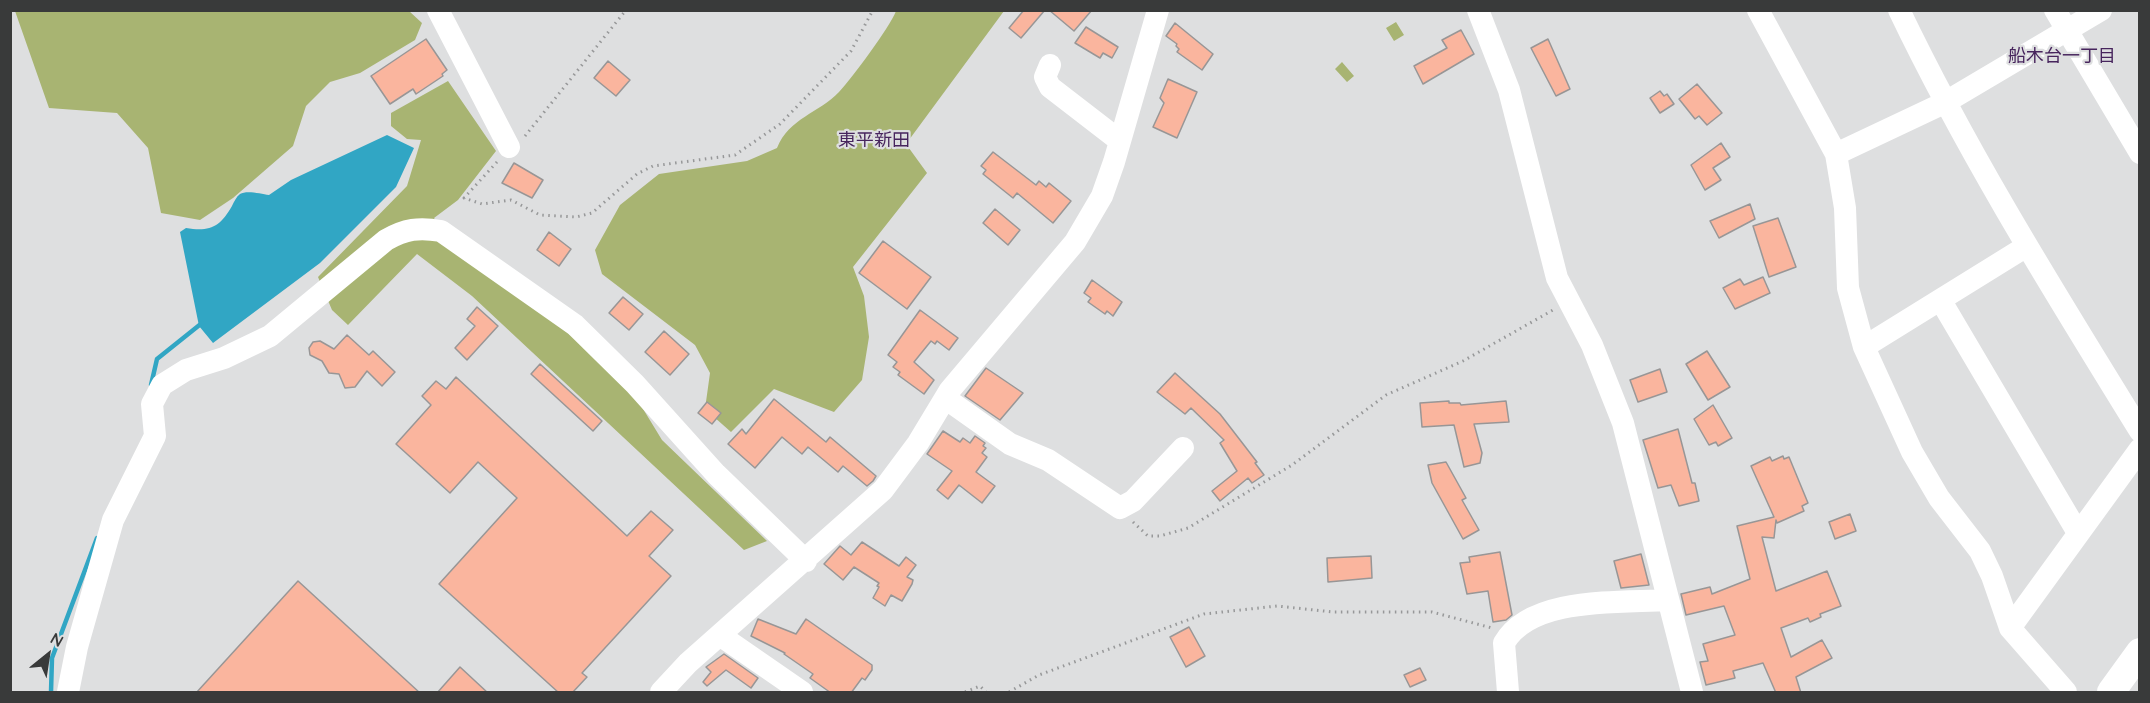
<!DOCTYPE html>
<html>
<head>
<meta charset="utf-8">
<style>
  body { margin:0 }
  #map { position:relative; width:2150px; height:703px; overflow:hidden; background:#dedfe0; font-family:Quicksand,sans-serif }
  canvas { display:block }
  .frame { position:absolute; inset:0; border:12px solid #393a3a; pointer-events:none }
  .north { position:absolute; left:18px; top:625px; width:60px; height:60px; -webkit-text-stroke:4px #dedfe0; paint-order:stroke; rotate:30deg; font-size:16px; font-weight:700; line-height:24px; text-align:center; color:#393a3a }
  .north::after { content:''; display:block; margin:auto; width:21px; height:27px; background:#393a3a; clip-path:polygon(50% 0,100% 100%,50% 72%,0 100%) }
</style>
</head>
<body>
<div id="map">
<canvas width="2150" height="703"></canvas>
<div class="frame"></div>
<div class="north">N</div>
</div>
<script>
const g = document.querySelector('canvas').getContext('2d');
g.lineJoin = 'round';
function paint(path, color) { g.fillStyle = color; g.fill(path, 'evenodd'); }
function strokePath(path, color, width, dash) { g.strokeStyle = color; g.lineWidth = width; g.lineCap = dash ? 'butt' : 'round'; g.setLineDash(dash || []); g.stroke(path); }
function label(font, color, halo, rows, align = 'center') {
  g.font = font + ' Quicksand,"Noto Sans JP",sans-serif'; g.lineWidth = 4.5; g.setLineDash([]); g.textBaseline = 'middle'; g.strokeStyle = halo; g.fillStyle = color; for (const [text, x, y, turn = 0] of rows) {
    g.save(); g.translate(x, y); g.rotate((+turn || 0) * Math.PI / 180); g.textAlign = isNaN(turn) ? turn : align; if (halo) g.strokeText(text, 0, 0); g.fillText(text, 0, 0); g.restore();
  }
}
const green = new Path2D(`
  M409 11 422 23 415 40 360 73 330 82 306 106 293 146 233 198 200 220 161 213 148 148 117 113 49 108 15 11Z
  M896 11H1004L906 144 927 173 853 267 864 296 869 337 862 380 834 412 774 389 731 432 705 409 710 373 695 345 602 274 595 250 620 205 659 174 747 161 777 148C789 118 819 113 839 92 852 78 890 27 896 11Z
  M1396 22 1404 35 1394 41 1386 28Z
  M1342 62 1354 76 1347 82 1335 69Z
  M448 81 496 151 458 200 434 218 455 251 511 288 579 342 637 399 662 440 767 541 744 550 472 296 417 254 348 325 332 310 318 277 407 186 421 140 407 139 391 126V113Z`);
const water = new Path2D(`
  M387 135 414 148 396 187 320 263 213 343 199 326 180 232 186 228C210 232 220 227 232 206 234 202 236 197 240 194 247 190 261 194 269 195L291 180Z`);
const stream = new Path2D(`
  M151 385 157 359 202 323
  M51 692 52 658 97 538`);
const building = new Path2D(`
  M1024 10H1045L1021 38 1009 28Z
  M1049 10H1092L1074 31Z
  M1175 23 1213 54 1202 70 1177 52 1179 49 1176 46 1177 44 1166 36Z
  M1086 27 1118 47 1112 58 1103 53 1100 58 1075 43Z
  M1461 30 1474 54 1423 84 1414 66 1447 48 1442 40Z
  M426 39 447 70 442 74 443 76 416 94 413 89 390 104 371 76Z
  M1548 39 1570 89 1556 96 1531 48Z
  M608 61 630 80 616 96 594 78Z
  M1168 79 1197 92 1177 138 1153 127 1164 103 1160 98Z
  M1697 84 1722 113 1707 125 1699 116 1695 119 1679 99Z
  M1660 91 1664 96 1667 94 1674 104 1660 113 1650 98Z
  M1721 143 1730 157 1713 168 1721 180 1705 190 1691 165Z
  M993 152 1036 185 1039 181 1046 187 1049 183 1071 201 1053 223 1017 193 1013 198 983 174 986 170 981 166Z
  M514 163 543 180 532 198 502 183Z
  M1750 204 1755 219 1719 238 1710 221Z
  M995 209 1020 230 1008 245 983 223Z
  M1778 218 1796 267 1769 277 1753 226Z
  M549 232 571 249 559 266 537 250Z
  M883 241 931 277 907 309 859 273Z
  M1763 277 1770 293 1735 309 1723 288 1740 279 1744 285Z
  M1092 280 1122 302 1113 316 1107 311 1105 314 1088 302 1091 298 1084 293Z
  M623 297 643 314 629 330 609 313Z
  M477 307 498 326 467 360 455 348 475 326 467 319Z
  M920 310 958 338 949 350 937 341 935 344 931 341 914 362 934 380 924 394 898 375 900 372 893 367 897 362 888 355Z
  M664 331 689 354 670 375 645 352Z
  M347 335 369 355 373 351 395 372 382 386 367 371 355 387 345 388 339 374 329 373 322 361 310 355 309 348 313 342 320 341 334 349Z
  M1707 351 1730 387 1708 400 1686 364Z
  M540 364 602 421 593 431 531 374Z
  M986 368 1023 393 1000 420 965 396Z
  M1660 369 1667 392 1638 402 1630 380Z
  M1175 373 1220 414 1257 462 1255 463 1264 475 1252 483 1248 478 1220 501 1212 491 1237 471 1220 443 1224 440 1191 408 1185 414 1157 392Z
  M456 377 627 536 651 511 673 530 649 556 671 576 582 673 587 677 572 693H559L439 584 517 498 478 462 450 493 396 444 431 405 422 396 436 381 446 389Z
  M774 399 826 442 830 437 876 476 873 481 867 486 843 466 838 472 808 447 802 454 782 437 755 468 728 444 742 429 746 434Z
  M1449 401V403H1460L1461 405 1506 401 1509 422 1474 424 1482 453 1480 463 1464 467 1454 425 1422 427 1420 403Z
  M707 402 721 413 712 424 698 413Z
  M1713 405 1732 438 1718 446 1716 442 1709 445 1694 419Z
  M1678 429 1692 483H1695L1699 501 1679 506 1671 485 1658 488 1643 440Z
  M943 431 960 442 963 438 970 443 975 436 985 443 983 446 986 448 982 453 987 457 976 472 995 486 982 503 959 485 948 499 937 490 952 471 927 454Z
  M1783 456 1784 459 1789 457 1808 503 1802 506 1804 511 1777 523 1776 520 1774 538 1762 537 1776 591 1827 571 1841 606 1820 614 1821 617 1810 622 1808 618 1781 628 1791 657 1822 640 1832 658 1796 677 1801 693H1776L1763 663 1733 671 1735 678 1706 685 1700 662 1708 661 1703 644 1735 635 1724 606 1686 615 1681 594 1710 587 1712 594 1750 579 1737 526 1774 517 1751 466 1770 457 1772 461Z
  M1446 462 1466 498 1462 500 1479 530 1463 539 1432 483 1428 465Z
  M1850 514 1856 531 1835 539 1829 522Z
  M862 542 899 566 906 557 916 565 907 577 913 580 912 584 902 601 891 595 885 606 873 598 879 587 877 586 879 583 854 567 843 580 824 564 840 546 851 555Z
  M1500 552 1512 615 1506 620 1493 622 1488 591 1467 594 1460 563 1470 562 1469 557Z
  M1641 554 1649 585 1621 588 1614 561Z
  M1371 556 1372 578 1328 582 1327 558Z
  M298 581 420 693H196Z
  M758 619 796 634 806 619 872 665V670L865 680 862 678 851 693H831L810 678 813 674 784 654 785 653 751 636Z
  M1189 627 1205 656 1186 667 1170 637Z
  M724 654 758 678 751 688 726 670 707 686 703 682 711 672 706 667Z
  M460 667 488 693H437Z
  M1420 668 1426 680 1410 687 1404 675Z`);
const path = new Path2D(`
  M525 136 626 10
  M497 162 464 198 482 204 511 200 540 215 576 217 592 213 637 174 653 166 735 155 780 124 851 51 873 10
  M1133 522 1148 536H1160L1188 528 1292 465 1386 395 1463 361 1553 310
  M965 692 980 686 986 692
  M1009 692 1039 675 1204 614 1277 606 1333 612H1432L1492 628`);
const minor = new Path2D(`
  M438 10 509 147
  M1478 10 1509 90 1557 278 1592 345 1623 423 1692 692
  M1758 10 1836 154 1845 208 1848 288 1864 347 1912 452 1939 498 1980 551 1992 576 2010 628 2066 692
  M1899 10C1969 156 2055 293 2140 431
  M2055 10 2140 153
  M1050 65 1045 77 1050 87 1120 141
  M1836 154 1944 103 2101 10
  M1941 301 2078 533
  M1864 347 2027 246
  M945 398 1010 444 1048 460 1120 508 1133 501 1183 448
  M2010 628 2140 449
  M721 636 802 692
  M68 692 77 647 113 520 155 436 152 404 162 385 186 370 224 358 270 336 386 240C405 229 419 227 441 231L575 325 635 384 716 474 806 561
  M661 692 688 663 883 490 918 443 950 390 1075 242 1102 196 1114 162 1158 10
  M1508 692 1504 643C1531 596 1620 603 1668 600`);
const major = new Path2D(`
  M2111 692 2140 652`);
const neighbourhoodNames = [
  ["船木台一丁目",2062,57],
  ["東平新田",874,141]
];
paint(green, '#a8b472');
paint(water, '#31a6c4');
strokePath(stream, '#31a6c4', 4.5);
paint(building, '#fab59e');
strokePath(building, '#989696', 1.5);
strokePath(path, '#979899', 3, [1.5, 4.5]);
strokePath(minor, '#fff', 22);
strokePath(major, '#fff', 28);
label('18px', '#47255d', '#dedfe0', neighbourhoodNames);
</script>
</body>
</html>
